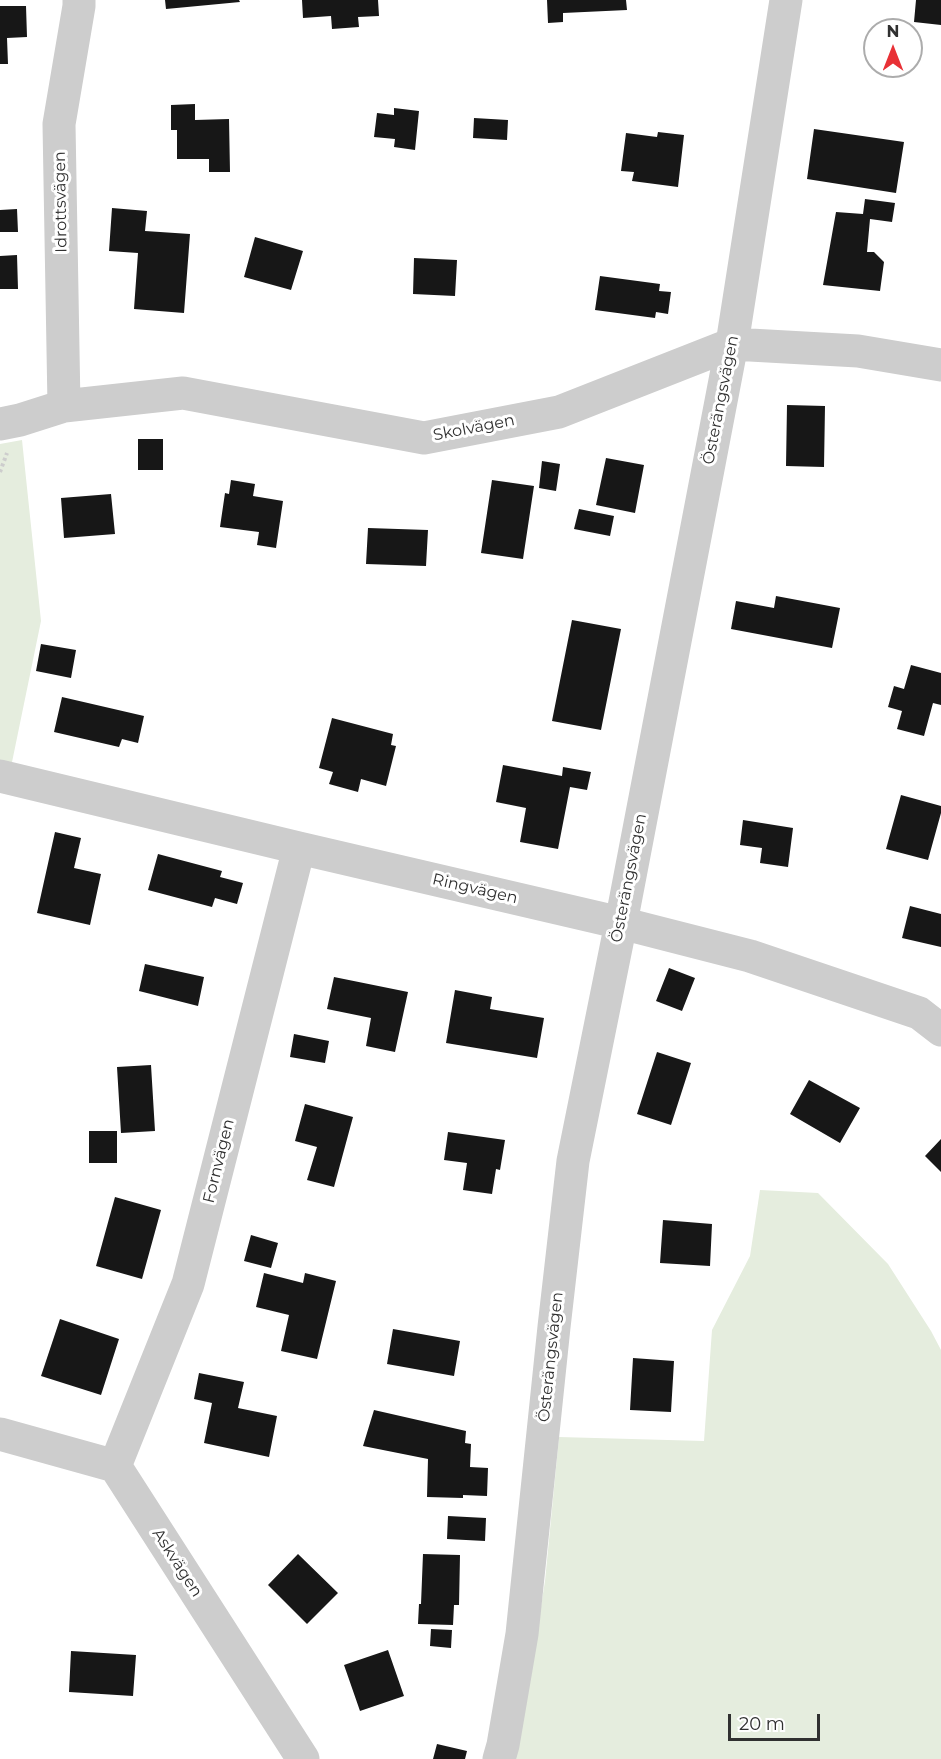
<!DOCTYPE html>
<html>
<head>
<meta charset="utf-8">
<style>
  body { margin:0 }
  #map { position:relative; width:941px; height:1759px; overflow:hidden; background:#fff; font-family:Montserrat,sans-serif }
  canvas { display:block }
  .north { position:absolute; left:863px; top:18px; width:60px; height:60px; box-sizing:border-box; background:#fff; border:2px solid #acacac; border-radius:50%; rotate:0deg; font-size:16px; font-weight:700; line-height:24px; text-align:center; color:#303030 }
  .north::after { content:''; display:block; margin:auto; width:21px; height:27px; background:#e83136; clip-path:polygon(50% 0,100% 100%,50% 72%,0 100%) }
  .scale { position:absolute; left:728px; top:1714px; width:92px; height:27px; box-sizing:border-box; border:3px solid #303030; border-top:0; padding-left:8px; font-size:18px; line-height:21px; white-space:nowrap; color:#303030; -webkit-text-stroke:4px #fff; paint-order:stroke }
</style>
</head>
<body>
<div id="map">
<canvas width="941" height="1759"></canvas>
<div class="north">N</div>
<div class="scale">20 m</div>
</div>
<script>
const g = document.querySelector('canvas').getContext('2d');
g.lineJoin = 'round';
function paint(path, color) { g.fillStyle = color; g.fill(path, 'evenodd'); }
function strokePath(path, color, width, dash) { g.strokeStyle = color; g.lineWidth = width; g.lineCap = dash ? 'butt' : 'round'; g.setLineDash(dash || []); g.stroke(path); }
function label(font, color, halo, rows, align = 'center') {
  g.font = font + ' Montserrat,sans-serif'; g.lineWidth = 6; g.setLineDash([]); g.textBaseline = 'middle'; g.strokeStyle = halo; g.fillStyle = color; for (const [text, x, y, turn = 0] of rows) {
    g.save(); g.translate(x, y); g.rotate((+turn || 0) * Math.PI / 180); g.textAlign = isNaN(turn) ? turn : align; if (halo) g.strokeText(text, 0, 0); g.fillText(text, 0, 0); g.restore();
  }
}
const green = new Path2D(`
  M22 440 41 621 11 767 0 764V444Z
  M760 1190 818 1193 888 1264 931 1331 941 1350V1759H515L521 1733 545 1581 559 1437 704 1441 712 1330 750 1256Z`);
const building = new Path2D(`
  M165 0H239L240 2 166 9Z
  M302 0H378L379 16 358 17 359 27 332 29 331 16 303 18Z
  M547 0H626L627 10 563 13V22L548 23Z
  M916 0H941V25L914 22Z
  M0 6H26L27 37 7 38 8 64H0Z
  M195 104V120L229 119 230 172H209V159H177V130H171V105Z
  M394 108 419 111 415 150 394 147 395 139 374 137 377 113 394 115Z
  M474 118 508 120 507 140 473 138Z
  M814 129 904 142 896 193 807 179Z
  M658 132 684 135 678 187 632 181 634 172 621 171 626 133 657 137Z
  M865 199 895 203 892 222 870 219 867 252H874L884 262 880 291 823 285 836 212 863 214Z
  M112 208 147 211 145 231 190 234 184 313 134 309 138 253 109 251Z
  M17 209 18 232H0V210Z
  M255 237 303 251 291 290 244 277Z
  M17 255 18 289H0V256Z
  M414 258 457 260 455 296 413 294Z
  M600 276 660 284 659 291 671 292 668 314 656 312 655 318 595 310Z
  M787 405 825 406 824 467 786 466Z
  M138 439H163V470H138Z
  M606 458 644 465 635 513 596 505Z
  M542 461 560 464 556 491 539 488Z
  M231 480 255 484 253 496 283 501 276 548 257 545 259 532 220 527 225 493 229 494Z
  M492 480 534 486 523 559 481 553Z
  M111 494 115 534 64 538 61 498Z
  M579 509 614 516 610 536 574 529Z
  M368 528 428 530 426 566 366 564Z
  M776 596 840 608 832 648 731 629 736 601 774 608Z
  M572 620 621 629 601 730 552 721Z
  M41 644 76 650 71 678 36 671Z
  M911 665 941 673V705L933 703 924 736 897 729 902 711 888 707 894 686 904 689Z
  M62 697 144 716 138 743 122 739 119 747 54 732Z
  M332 718 393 734 391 745 396 746 386 786 361 779 358 792 329 784 333 772 319 768Z
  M503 765 562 776 563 767 591 772 587 790 570 787 558 849 520 842 526 808 496 802Z
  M901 795 941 806V813L928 860 886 849Z
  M743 820 793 828 788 867 760 863 762 848 740 845Z
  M55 832 81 838 74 868 101 874 90 925 37 913Z
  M158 854 222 871 220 877 243 883 237 904 215 898 212 907 148 890Z
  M910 906 941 914V947L902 938Z
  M145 964 204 977 198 1006 139 991Z
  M669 968 695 978 682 1011 656 1001Z
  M334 977 408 992 395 1052 366 1046 371 1018 327 1009Z
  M455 990 492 997 490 1009 544 1018 537 1058 446 1043Z
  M294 1034 329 1041 325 1063 290 1057Z
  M657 1052 691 1063 671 1125 637 1114Z
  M151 1065 155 1131 121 1133 117 1067Z
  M809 1080 860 1108 840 1143 790 1114Z
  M305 1104 353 1117 334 1187 307 1180 317 1147 295 1141Z
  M89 1131H117V1163H89Z
  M448 1132 505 1140 500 1170 496 1169 492 1194 463 1190 467 1163 444 1160Z
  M941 1139V1172L925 1156Z
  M115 1197 161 1210 142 1279 96 1266Z
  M663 1220 712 1224 710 1266 660 1263Z
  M251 1235 278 1243 271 1268 244 1261Z
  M264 1273 303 1283 305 1273 336 1281 317 1359 281 1351 289 1315 256 1307Z
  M60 1319 119 1339 101 1395 41 1376Z
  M393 1329 460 1341 454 1376 387 1364Z
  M633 1358 674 1361 671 1412 630 1410Z
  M199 1373 244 1382 238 1408 277 1416 269 1457 204 1443 212 1403 194 1399Z
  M374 1410 466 1431 465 1443 471 1444 470 1467 488 1468 487 1496 463 1495V1498L427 1497 428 1459 363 1446Z
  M448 1516 486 1518 485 1541 447 1539Z
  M298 1554 338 1593 307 1624 268 1585Z
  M423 1554 460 1555 459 1605H454L453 1625 418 1624 419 1604H421Z
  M431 1629 452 1630 451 1648 430 1646Z
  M388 1650 404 1696 360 1711 344 1665Z
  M71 1651 136 1655 133 1696 69 1692Z
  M437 1744 467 1751 465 1759H433Z`);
const path = new Path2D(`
  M0 472 7 453`);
const minor = new Path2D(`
  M64 406 59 124 79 6V0
  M0 424 20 420 64 406 183 393 424 438 559 412 732 344 858 351 941 365
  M0 776 299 848 621 923 750 956 919 1013 941 1030
  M0 1434 115 1466 303 1759
  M115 1466 188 1284 299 848
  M499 1759 503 1745 522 1634 554 1327 573 1161 621 923 732 344 786 0`);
const streetNames = [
  ["Idrottsvägen",61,202,-91],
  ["Österängsvägen",721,400,-79],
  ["Skolvägen",474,428,-11],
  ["Österängsvägen",629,878,-79],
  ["Ringvägen",475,889,13],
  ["Fornvägen",219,1161,-76],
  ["Österängsvägen",551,1357,-84],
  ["Askvägen",177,1563,57]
];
paint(green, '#e5edde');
paint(building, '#171717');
strokePath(path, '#cdcdcd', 4, [3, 3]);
strokePath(minor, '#cdcdcd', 33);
label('16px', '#303030', '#fff', streetNames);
</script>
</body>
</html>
